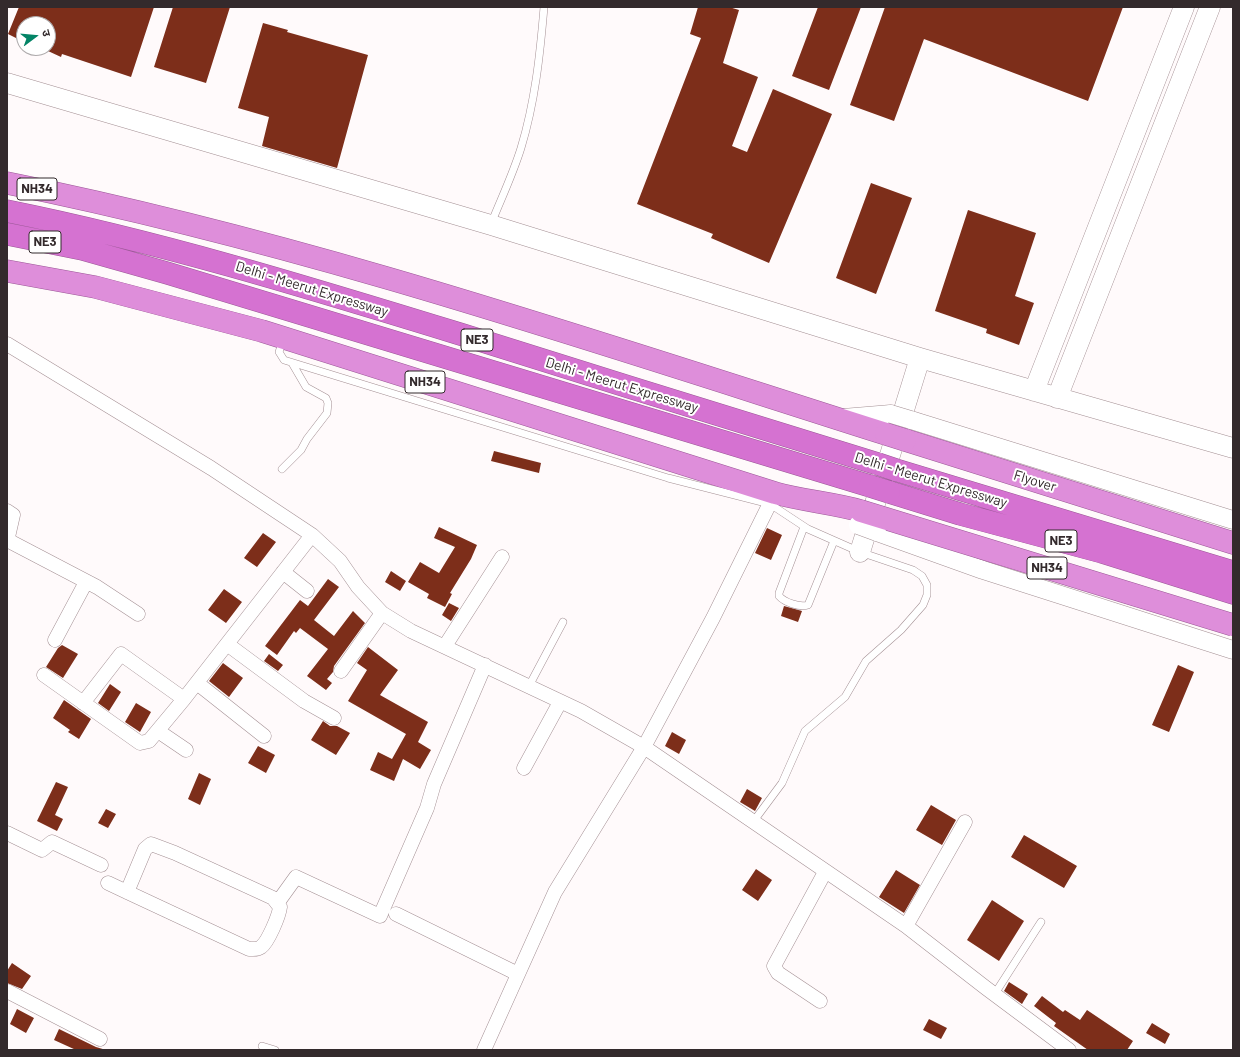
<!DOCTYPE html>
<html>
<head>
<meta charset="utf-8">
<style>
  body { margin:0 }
  #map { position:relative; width:1240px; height:1057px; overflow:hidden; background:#fffafb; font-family:Barlow,"Noto Sans Devanagari",sans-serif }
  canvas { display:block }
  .frame { position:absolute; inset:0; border:8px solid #332a2c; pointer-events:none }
  .north { position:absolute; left:16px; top:16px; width:40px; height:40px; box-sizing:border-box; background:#fff; border:1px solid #adaaab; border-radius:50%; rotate:74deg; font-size:11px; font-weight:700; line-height:16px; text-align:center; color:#332a2c }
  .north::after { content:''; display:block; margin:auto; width:14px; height:18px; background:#038466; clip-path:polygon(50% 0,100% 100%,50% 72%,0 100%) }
</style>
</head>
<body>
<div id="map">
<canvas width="1240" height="1057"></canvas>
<div class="frame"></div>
<div class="north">उ</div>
</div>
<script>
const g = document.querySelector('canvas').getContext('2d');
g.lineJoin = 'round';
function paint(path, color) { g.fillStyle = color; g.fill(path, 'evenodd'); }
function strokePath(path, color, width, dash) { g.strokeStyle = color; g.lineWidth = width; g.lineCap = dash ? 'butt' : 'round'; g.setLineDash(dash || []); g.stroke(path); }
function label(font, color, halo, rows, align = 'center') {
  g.font = font + ' Barlow,sans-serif'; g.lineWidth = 4; g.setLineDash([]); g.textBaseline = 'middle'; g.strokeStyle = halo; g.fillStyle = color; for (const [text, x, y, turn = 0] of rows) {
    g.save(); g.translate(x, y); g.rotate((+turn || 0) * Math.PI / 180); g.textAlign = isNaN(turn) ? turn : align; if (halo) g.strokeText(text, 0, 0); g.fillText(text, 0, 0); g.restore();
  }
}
const building = new Path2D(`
  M19 7H154L131 77 62 54 61 57 48 51V24H24V39H18L8 34Z
  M173 7H230L206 83 154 67Z
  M698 7H729L739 10 723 63 758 77 732 146 747 152 773 89 832 114 769 263 711 238 713 234 637 204 701 38 690 34Z
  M818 7H861L829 90 792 76Z
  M885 7H1123L1088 101 924 39 894 121 850 105Z
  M263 23 288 30 287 32 368 55 337 168 262 146 269 117 238 108Z
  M871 183 912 198 876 294 836 278Z
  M968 210 1036 233 1015 296 1034 303 1019 345 986 333 987 329 935 311Z
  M494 451 541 463 539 473 491 461Z
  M439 527 477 545 471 559 450 593 452 594 445 607 427 598 429 594 408 582 420 562 439 573 455 547 434 538Z
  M767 528 782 535 771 560 755 553Z
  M263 533 276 542 257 567 244 558Z
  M391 571 406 581 400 591 385 582Z
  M328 579 339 587 314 620 334 636 353 611 365 623 334 666 333 672 327 679 332 683 326 690 307 676 328 649 300 628 296 633 294 631 277 655 265 646 300 600 308 606Z
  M224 589 242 602 226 623 208 610Z
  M449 603 459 608 451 621 442 615Z
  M784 606 802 611 798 622 781 616Z
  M62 645 78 654 63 678 46 667 58 648Z
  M368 647 398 670 380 695 428 722 418 742 431 750 420 769 403 759 394 781 370 770 378 752 392 759 406 734 348 701 367 670 357 663Z
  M269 654 283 665 278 671 264 661Z
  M223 663 243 678 229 697 209 681Z
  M1178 665 1194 672 1169 732 1152 725Z
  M110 684 121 692 109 711 98 703Z
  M64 700 91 719 79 739 68 732 70 730 53 718Z
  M136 703 151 712 140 732 125 722Z
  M323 721 330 726H337L350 733 336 755 311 740Z
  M672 732 686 740 679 754 665 746Z
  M258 746 275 755 266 773 248 763Z
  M199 773 211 779 200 805 188 799Z
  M56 782 68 787 55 815 63 819 57 831 37 821Z
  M747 789 762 798 755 811 740 802Z
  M931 805 956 820 942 845 916 830Z
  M106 809 116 814 108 828 98 823Z
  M1024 835 1077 866 1064 888 1011 857Z
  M756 869 772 880 758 901 742 890Z
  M896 870 920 885 904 913 879 897Z
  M992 900 1024 921 999 961 967 940Z
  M12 963 31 976 22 989 7 983V971Z
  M1009 982 1028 994 1022 1004 1004 991Z
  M1042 996 1063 1012 1065 1010 1080 1020 1087 1010 1133 1041 1127 1050H1088L1054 1026 1056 1023 1034 1006Z
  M17 1009 34 1018 26 1033 10 1024Z
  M929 1019 947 1028 941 1039 923 1030Z
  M1152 1023 1170 1034 1165 1044 1146 1033Z
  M59 1029 96 1047 106 1050H76L54 1040Z`);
const service = new Path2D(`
  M491 224C501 199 513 174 521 148 535 102 540 55 544 7
  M283 340 279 352 284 360 668 478 770 504 808 529 860 552 913 570 922 576 927 585V595L923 605 901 630 866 661 845 697 805 731 782 783 753 822
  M282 469 301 450 307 439 327 413 328 403 326 398 306 387 292 363
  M804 527 779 593V596C784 602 800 608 808 605L834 541
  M529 686 563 622
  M994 995 1041 922
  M262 1046 275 1050`);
const minor = new Path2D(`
  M7 344 211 468 312 535 340 561 358 587 382 613 411 631 581 711 644 747 906 926 986 988 1069 1050
  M7 511 13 515 8 537 11 542 97 587 138 614
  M283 572 307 591
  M55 640 86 582
  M227 644 304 701 334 718
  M445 646 502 557
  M341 671 382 613
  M44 675 140 743 149 741 184 699
  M197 683 264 736
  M83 703 121 654 184 699 312 535
  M158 731 186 750
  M524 768 560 702
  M7 833 42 850 52 842 101 865
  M108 883 127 892 249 949C253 949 257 950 261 947 268 942 279 916 280 907L273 898 175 853 151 844 145 849 127 892
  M278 902 296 877 380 916 427 808 434 784 485 665
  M396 914 518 974
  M906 926 965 822
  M7 991 100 1039
  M820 1001 778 973 774 966 825 872
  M484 1050 555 892 644 747 713 618 775 493`);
const tertiary = new Path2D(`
  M843 418 891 414
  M911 420 1233 520
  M877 532 983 570 1233 650`);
const secondary = new Path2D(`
  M7 83 491 225 920 358 1233 448
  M1034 391 1184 7
  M1057 398 1210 7
  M860 552 920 358`);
const trunk = new Path2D(`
  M7 183C306 243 596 342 886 434
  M7 271 95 287 262 331 775 493C804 501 833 503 861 511
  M905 440 1233 543`);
const motorway = new Path2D(`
  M7 211C161 242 310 288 460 334 599 378 739 421 878 464
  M7 234 82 249 167 273 870 486
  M896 470 1233 572
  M889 492 960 514 1102 552 1233 593`);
const tertiaryBridge = new Path2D(`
  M891 414 911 420
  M858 525 877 532`);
const trunkBridge = new Path2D(`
  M886 434 905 440
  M861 511 1233 625`);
const motorwayBridge = new Path2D(`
  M878 464 896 470
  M870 486 889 492`);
const shields = [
  [37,189,40],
  [45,242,32],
  [477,340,32],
  [425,382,40],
  [1061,541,32],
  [1047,568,40]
];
const shieldNames = [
  ["NH34",37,189],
  ["NE3",45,242],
  ["NE3",477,340],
  ["NH34",425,382],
  ["NE3",1061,541],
  ["NH34",1047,568]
];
const streetNames = [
  ["Delhi - Meerut Expressway",312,289,17],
  ["Delhi - Meerut Expressway",622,385,17],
  ["Delhi - Meerut Expressway",931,480,17],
  ["Flyover",1035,481,17]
];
paint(building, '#7d2e1a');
strokePath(service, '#a49094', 8);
strokePath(minor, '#a49094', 15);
strokePath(tertiary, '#a49094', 19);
strokePath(secondary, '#a49094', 21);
strokePath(trunk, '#9c5997', 23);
strokePath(motorway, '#9c5997', 23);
strokePath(service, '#fff', 7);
strokePath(minor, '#fff', 14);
strokePath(tertiary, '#fff', 18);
strokePath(secondary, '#fff', 20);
strokePath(trunk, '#de8eda', 22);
strokePath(motorway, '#d572d1', 22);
strokePath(tertiaryBridge, '#a49094', 19, []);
strokePath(trunkBridge, '#9c5997', 23, []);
strokePath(motorwayBridge, '#9c5997', 23, []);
strokePath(tertiaryBridge, '#fff', 18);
strokePath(trunkBridge, '#de8eda', 22);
strokePath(motorwayBridge, '#d572d1', 22);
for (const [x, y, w] of shields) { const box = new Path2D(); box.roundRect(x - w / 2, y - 11, w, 22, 3); g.fillStyle = '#fff'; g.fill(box); strokePath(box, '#332a2c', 1); }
label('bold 13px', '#332a2c', null, shieldNames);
label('14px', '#332a2c', '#fff', streetNames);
</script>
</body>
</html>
